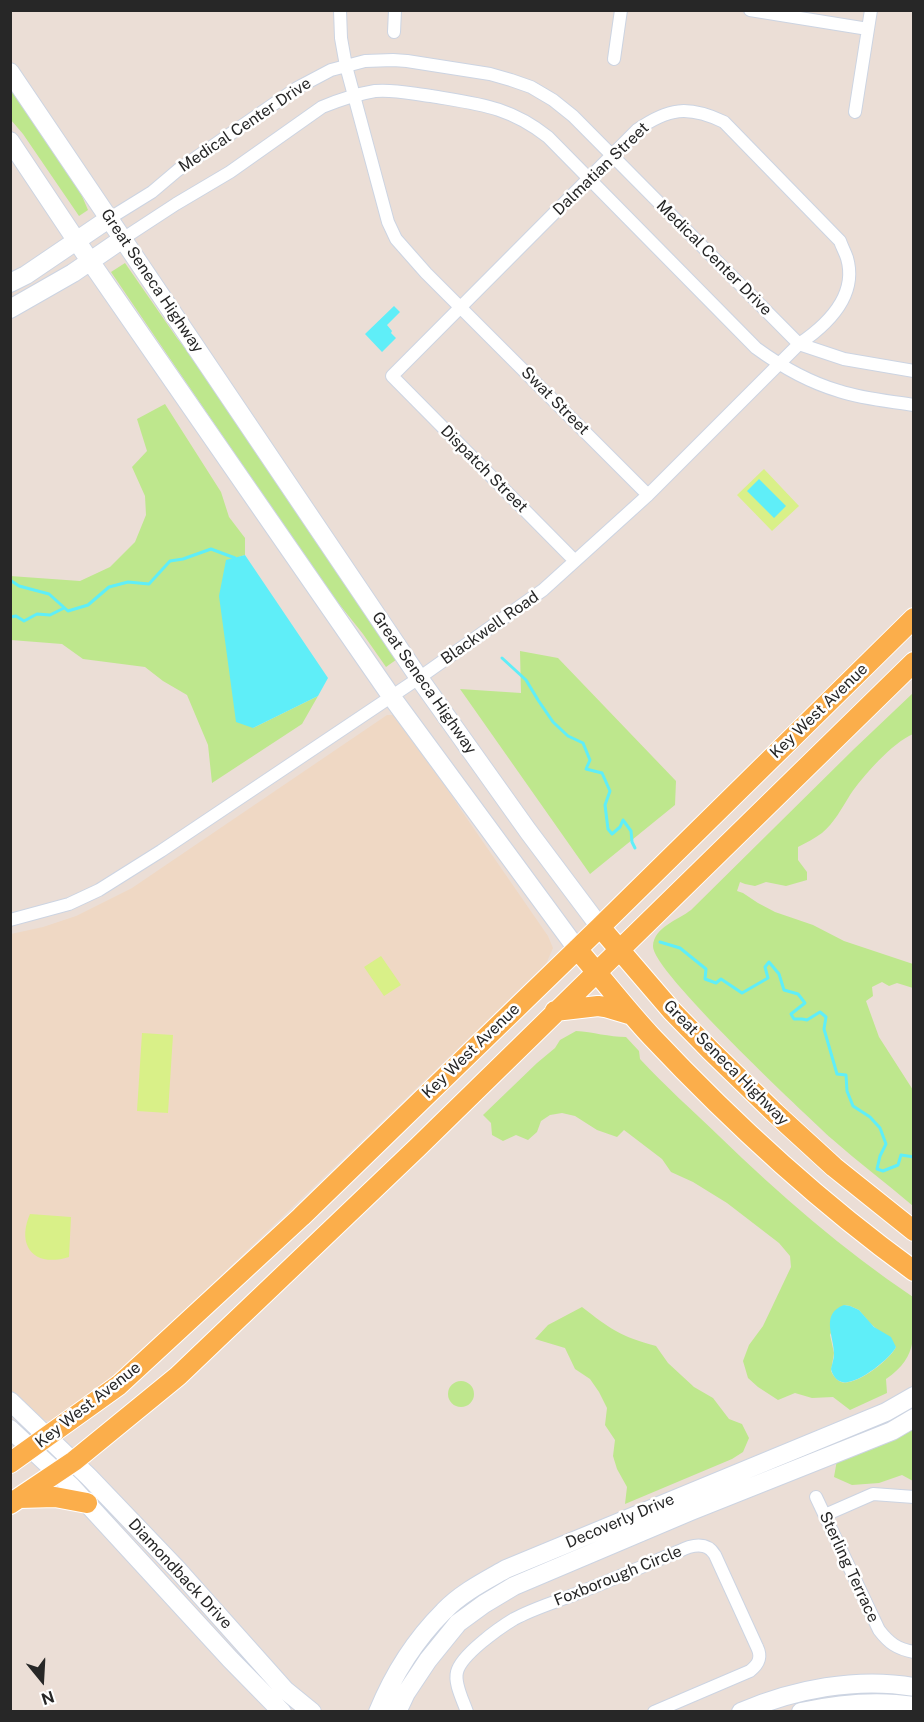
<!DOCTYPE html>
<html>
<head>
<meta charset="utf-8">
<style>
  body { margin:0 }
  #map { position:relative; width:924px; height:1722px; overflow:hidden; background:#ebded6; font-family:"Public Sans",sans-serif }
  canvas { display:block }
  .frame { position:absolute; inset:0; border:12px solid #272727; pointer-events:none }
  .north { position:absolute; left:12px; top:1650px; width:60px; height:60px; -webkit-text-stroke:4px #fff; paint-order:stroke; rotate:162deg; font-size:16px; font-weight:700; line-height:24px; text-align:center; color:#272727 }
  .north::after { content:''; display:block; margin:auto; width:21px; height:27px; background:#272727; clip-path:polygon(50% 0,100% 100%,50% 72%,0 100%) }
</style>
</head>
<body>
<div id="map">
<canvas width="924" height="1722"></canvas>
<div class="frame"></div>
<div class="north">N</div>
</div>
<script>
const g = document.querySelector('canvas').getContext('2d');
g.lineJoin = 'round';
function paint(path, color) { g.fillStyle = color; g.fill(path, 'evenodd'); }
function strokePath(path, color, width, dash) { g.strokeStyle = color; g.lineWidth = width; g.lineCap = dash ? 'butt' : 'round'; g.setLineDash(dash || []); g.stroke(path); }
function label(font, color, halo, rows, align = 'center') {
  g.font = font + ' "Public Sans",sans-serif'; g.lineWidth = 5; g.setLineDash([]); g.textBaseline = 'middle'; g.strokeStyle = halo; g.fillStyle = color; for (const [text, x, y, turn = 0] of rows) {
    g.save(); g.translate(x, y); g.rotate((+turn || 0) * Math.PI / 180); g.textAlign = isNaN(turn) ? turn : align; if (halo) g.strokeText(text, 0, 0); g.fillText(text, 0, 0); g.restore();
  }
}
const education = new Path2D(`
  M387 715H396L401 718 461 810 548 936 553 948 546 964 139 1354 96 1391 57 1419 52 1421 44 1420 35 1415 11 1391V934L43 927 76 916 132 888Z`);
const green = new Path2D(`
  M10 88 79 189 88 210 79 216 23 134 11 120Z
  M125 263 177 338 214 384 400 657 386 667 363 634 324 585 111 272Z
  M165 404 221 492 229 517 245 538V555L226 561 253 728 318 696 302 724 212 783 208 745 187 695 163 681 145 667 83 659 62 644 11 640 10 576 80 581 110 567 135 542 146 515 145 496 132 467 147 451 137 419Z
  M520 651 558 658 676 781 675 805 590 874 460 689 521 693Z
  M913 693V734C892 743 863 776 850 795 842 808 834 823 822 833 815 838 806 843 798 847V860L807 872V880L786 886 766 882 755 886 745 884 740 882 737 891 743 893 758 903 775 912 813 925 844 941 913 964V988L897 983 889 986 882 982 872 987 873 996 866 1001 879 1037 913 1090V1206C886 1183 858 1162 832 1139 806 1115 651 970 653 946 654 927 678 920 691 910L854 749Z
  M576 1031C593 1032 609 1037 626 1037L639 1051 640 1059C665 1086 692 1110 719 1136 780 1195 843 1250 913 1297 913 1333 920 1356 886 1379L887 1393 850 1410 833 1397 812 1398 795 1393 778 1400 758 1387 748 1378 743 1361 749 1345 763 1326 791 1267 790 1256 779 1243 727 1203 693 1182 671 1172 662 1159 624 1130 617 1137 597 1130 575 1116 562 1113 550 1115 541 1121 537 1132 528 1140 516 1135 503 1141 492 1135 491 1123 483 1115 537 1063 555 1048 560 1040ZM844 1305 850 1306 859 1310 869 1322 896 1347C890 1360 855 1387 841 1382 836 1380 833 1375 831 1371L834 1353 830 1335Z
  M582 1307C609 1328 621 1337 656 1346L668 1363 694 1387 713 1398 729 1419 742 1424 749 1438 743 1452 732 1459 625 1504 627 1487 617 1469 613 1456 615 1440 605 1425 607 1408 599 1392 590 1379 575 1369 565 1348 535 1339 548 1325Z
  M448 1394a13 13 0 1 1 26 0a13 13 0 1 1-26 0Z
  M913 1428V1481L902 1475 879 1483 852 1485 834 1477 837 1460Z`);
const pitch = new Path2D(`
  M764 469 799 506 772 531 737 495Z
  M381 956 401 985 384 996 364 967Z
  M142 1033 173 1035 168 1113 137 1111Z
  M30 1214 71 1217 69 1257C34 1268 16 1246 30 1214Z`);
const water = new Path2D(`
  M394 306 400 312 387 325 392 331 391 333 396 338 382 352 365 334Z
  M759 479 786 506 774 518 747 491Z
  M245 555 328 678 318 696 253 728 236 722 219 596 226 560Z
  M844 1305 850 1306 859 1310 874 1327 891 1337 896 1347C890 1359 856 1386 842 1382 836 1381 832 1374 831 1369 832 1364 834 1359 834 1354 834 1336 820 1314 844 1305Z`);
const stream = new Path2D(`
  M10 580 19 586 49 594 68 611 88 605 109 587 128 582 149 584 170 561 183 559 211 549 235 558
  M10 617 16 616 24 621 37 614 50 615 64 608
  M502 658 526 680 538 700 553 722 568 736 583 743 590 760 586 769 602 773 610 791 605 805 608 829 612 834 620 827 623 820 631 831 632 842 635 848
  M660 942 680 948 706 969 705 979 716 983 721 979 742 993 768 978 765 967 769 962 779 974 784 990 798 994 805 1003 791 1014 794 1019H802L807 1020 820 1012 826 1017 824 1029 837 1074 846 1075 847 1091 853 1106 870 1117 880 1128 886 1144 880 1156 877 1169 883 1171 898 1165 901 1155 914 1157`);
const street = new Path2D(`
  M340 10 341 38 346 66 388 222 396 239 426 273 648 495
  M750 10 868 29 855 112
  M868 29 871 10
  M394 32 395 10
  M614 59 621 10
  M110 218 152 192 178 170 297 88 331 70 365 61 393 60 407 61 490 74 511 80 531 87 553 100 573 116 799 344 844 359 914 371
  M124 238 176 204 230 172 322 107C339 100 357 94 375 91 394 89 413 94 431 96 478 104 509 106 548 137L756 348C782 367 808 382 839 391 863 399 889 401 914 405
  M10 920 69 904 99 890 161 851 419 678 543 590 648 495 799 344C827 325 858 296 847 258 845 252 842 247 840 241L724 122C688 105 668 108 637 130L392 376 575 561
  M816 1497 879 1630C889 1643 897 1649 914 1652
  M825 1515 873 1494 914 1497
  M467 1712C463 1700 454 1684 457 1672 461 1655 499 1628 514 1619 534 1608 556 1602 578 1593 615 1579 652 1562 689 1547 700 1544 709 1545 715 1555L757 1647C762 1657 759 1664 750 1671L654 1712`);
const secondary = new Path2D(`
  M10 72 419 678 528 831 600 927
  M10 141 90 261 391 696 577 949
  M10 283 26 275 110 218
  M10 309 73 273 124 238
  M10 1401 89 1477 177 1569 285 1690 312 1712
  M10 1429 71 1486 230 1659 282 1712
  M378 1712C393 1675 416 1639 444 1611 461 1593 485 1581 506 1569L886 1412 914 1396
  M397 1712 406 1693 428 1660 458 1623 484 1604 514 1586 691 1511 892 1431 914 1418
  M741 1712C794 1689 857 1677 914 1687
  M801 1712C838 1704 876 1700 914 1706`);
const primary = new Path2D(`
  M600 927 672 1011 710 1050 775 1113 834 1167 914 1231
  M577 949C602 978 625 1008 651 1036 731 1121 819 1202 914 1271
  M555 1011 598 1006 605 1007 632 1015
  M10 1463 119 1385 301 1217 600 927 914 618
  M19 1498 55 1497 87 1503
  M10 1504 74 1461 178 1376 418 1147 914 662`);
const streetNames = [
  ["Medical Center Drive",245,125,-34],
  ["Dalmatian Street",601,169,-44],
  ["Medical Center Drive",714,258,45],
  ["Great Seneca Highway",152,281,56],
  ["Swat Street",555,401,45],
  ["Dispatch Street",484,469,45],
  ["Blackwell Road",490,628,-35],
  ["Great Seneca Highway",424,683,55],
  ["Key West Avenue",819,711,-44],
  ["Key West Avenue",471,1051,-44],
  ["Great Seneca Highway",726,1063,45],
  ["Key West Avenue",88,1405,-38],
  ["Decoverly Drive",620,1521,-23],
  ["Sterling Terrace",849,1567,65],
  ["Diamondback Drive",180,1574,47],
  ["Foxborough Circle",618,1576,-22]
];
paint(education, '#efd8c4');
paint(green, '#bee78d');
paint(pitch, '#d9f088');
paint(water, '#5feef8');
strokePath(stream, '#5feef8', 3);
strokePath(street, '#ccd4e2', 14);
strokePath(secondary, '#ccd4e2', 20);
strokePath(primary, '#fff', 22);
strokePath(street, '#fff', 12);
strokePath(secondary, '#fff', 18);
strokePath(primary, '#fbae4b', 20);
label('16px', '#272727', '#fff', streetNames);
</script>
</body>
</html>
